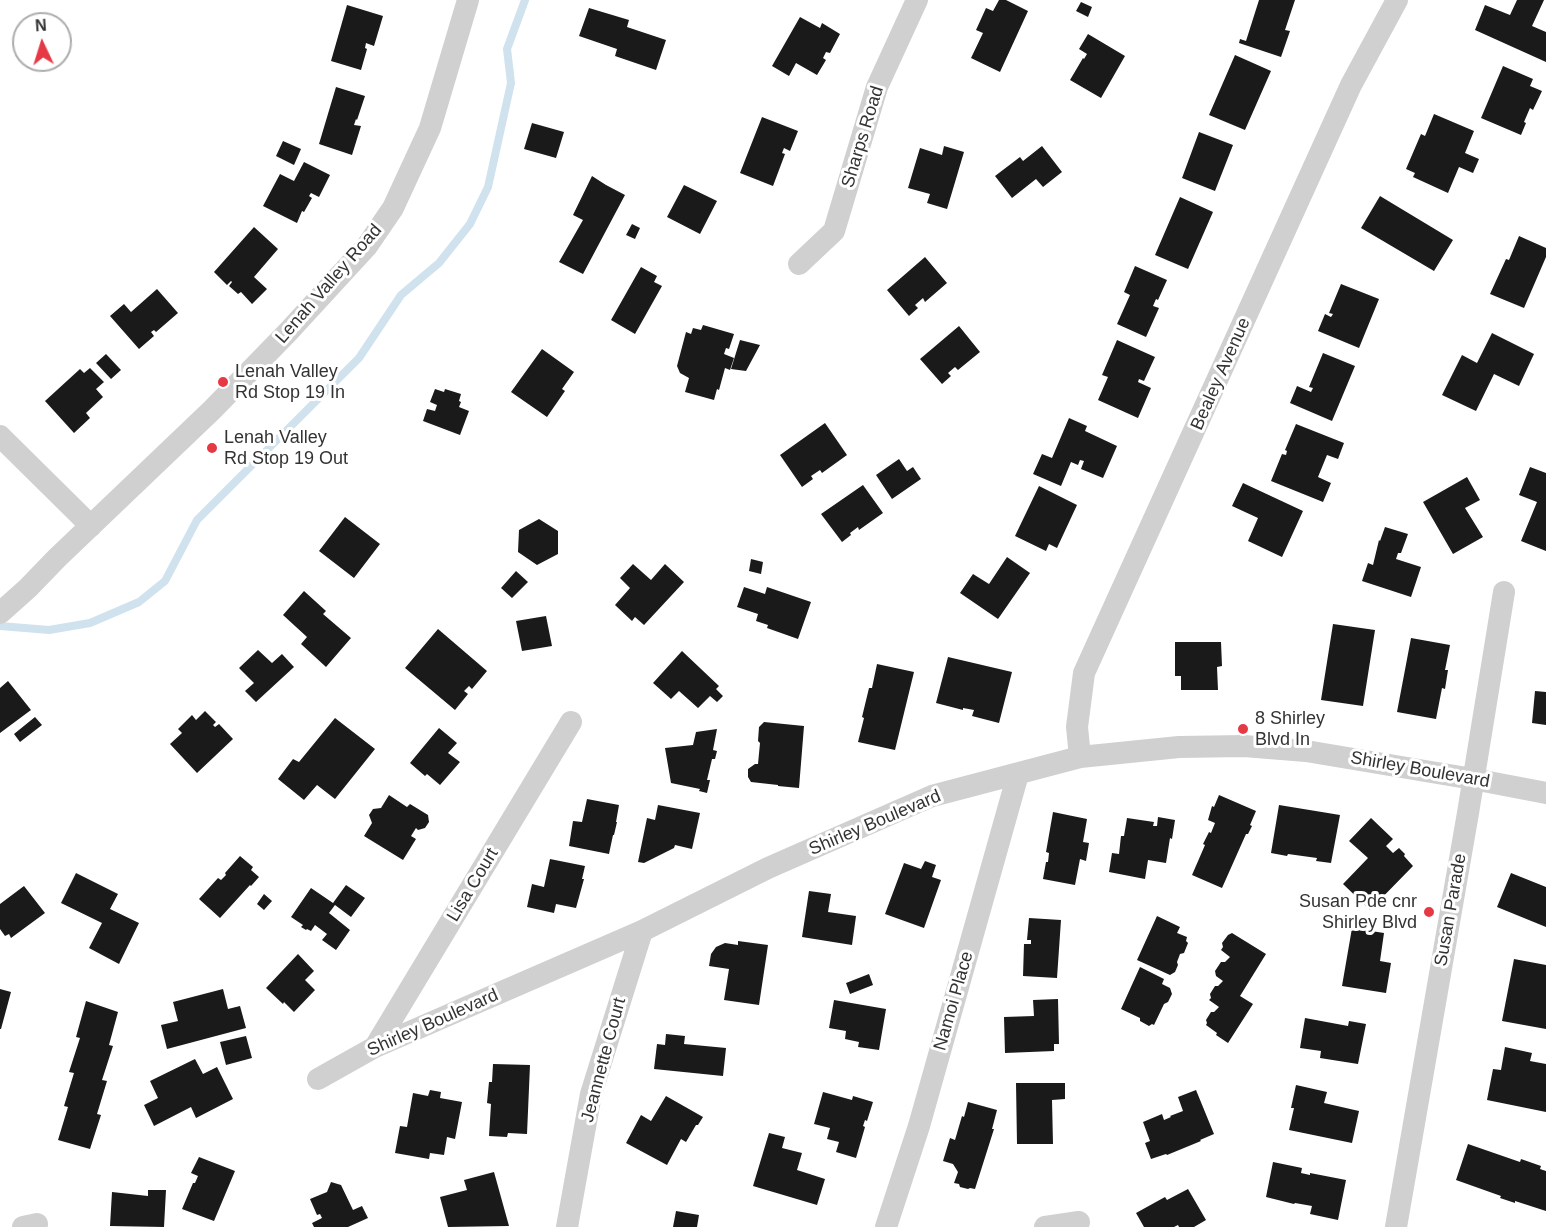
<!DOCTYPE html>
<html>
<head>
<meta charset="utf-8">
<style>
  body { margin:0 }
  #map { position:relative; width:1546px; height:1227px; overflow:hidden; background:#fff; font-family:Arial,sans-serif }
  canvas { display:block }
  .north { position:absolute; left:12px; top:12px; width:60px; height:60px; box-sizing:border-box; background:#fff; border:2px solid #adadad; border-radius:50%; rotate:356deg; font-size:16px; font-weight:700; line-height:24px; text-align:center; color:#333 }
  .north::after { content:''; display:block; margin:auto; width:21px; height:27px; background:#e63946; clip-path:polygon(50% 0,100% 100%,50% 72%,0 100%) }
</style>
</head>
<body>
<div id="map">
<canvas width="1546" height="1227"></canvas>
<div class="north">N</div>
</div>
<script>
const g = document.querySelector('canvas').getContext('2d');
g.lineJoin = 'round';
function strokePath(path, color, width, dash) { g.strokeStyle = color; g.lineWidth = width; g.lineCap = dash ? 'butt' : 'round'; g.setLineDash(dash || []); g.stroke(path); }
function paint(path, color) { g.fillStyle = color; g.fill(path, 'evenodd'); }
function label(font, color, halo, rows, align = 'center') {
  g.font = font + ' Arial,sans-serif'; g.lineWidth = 6; g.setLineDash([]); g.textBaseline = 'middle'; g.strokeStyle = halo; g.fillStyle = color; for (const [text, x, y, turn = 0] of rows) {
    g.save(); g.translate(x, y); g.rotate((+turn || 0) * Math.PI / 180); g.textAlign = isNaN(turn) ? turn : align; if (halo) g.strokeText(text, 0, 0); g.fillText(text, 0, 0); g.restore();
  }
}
const stream = new Path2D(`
  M0 626 49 630 90 623 139 602 165 581 197 520 359 358 401 295 439 263 470 224 488 187 511 83 507 49 525 0`);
const building = new Path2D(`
  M999 0H1006L1028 11 1000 72 971 58 983 33 976 30 986 8 993 11Z
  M1259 0H1295L1285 30 1290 31 1281 57 1239 43 1240 39 1246 41Z
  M1517 0H1544L1532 26 1546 32V62L1475 30 1485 5 1510 15Z
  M1081 2 1092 7 1088 17 1076 11Z
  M347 5 383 16 374 46 366 43 365 48 367 49 361 70 331 61Z
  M589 8 629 20 627 27 666 40 656 70 615 56 617 49 579 36Z
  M800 17 820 28 822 23 840 34 830 53 826 52 823 58 826 60 817 75 796 63 789 76 772 66Z
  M1088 34 1125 56 1101 98 1070 80 1083 58 1084 59 1087 54 1079 49Z
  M1235 55 1271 71 1245 130 1209 115Z
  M1503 66 1533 79 1530 86 1542 91 1533 110 1530 108 1524 122 1526 123 1521 135 1481 118Z
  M336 87 365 96 357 120 356 119 354 125 361 126 352 155 319 144Z
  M1434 114 1474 131 1465 153 1479 159 1473 173 1459 167 1448 193 1413 177 1415 173 1406 169 1421 134 1425 136Z
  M762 117 798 131 790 151 784 148 782 153 785 154 773 186 740 173Z
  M532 123 564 132 556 158 524 149Z
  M1199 132 1233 145 1215 191 1182 178Z
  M283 141 301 149 294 165 276 156Z
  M944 146 964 152 947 209 927 203 930 194 908 188 920 148 942 155Z
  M1042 146 1062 172 1043 187 1036 179 1012 198 995 176 1020 157 1023 161Z
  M304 162 330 175 319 197 311 193 309 196 312 198 304 212 302 211 297 223 263 206 280 174 294 181Z
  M592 176 606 185 625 195 583 274 559 262 583 220 573 215Z
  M684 185 717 201 700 234 667 217Z
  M1380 196 1453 240 1434 271 1361 228Z
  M1180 197 1213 212 1188 269 1155 255Z
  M632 224 640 228 635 239 626 235Z
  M254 227 278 249 254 277 267 289 252 304 241 292 238 294 229 286 232 282 231 281 227 285 214 272Z
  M1519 236 1546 248V257L1524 308 1490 294 1506 259 1509 260Z
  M925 257 947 283 925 302 923 298 915 305 918 308 909 316 887 290Z
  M1135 266 1167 280 1158 300 1156 299 1153 306 1159 308 1146 337 1117 324 1130 295 1124 292Z
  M641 267 657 276 654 282 662 286 635 334 611 320Z
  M1341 284 1379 299 1359 348 1318 331 1325 314 1331 317 1333 314 1329 313Z
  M157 289 178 313 156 332 154 330 151 332 154 336 139 349 110 316 124 304 131 312Z
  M703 325 734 334 729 349 726 348 724 354 734 358 730 370 725 368 719 390 717 389 714 400 685 392 689 378 680 373 677 366 686 332 691 334 693 328 701 330Z
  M959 326 980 352 958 370 955 367 948 373 951 376 942 384 920 359Z
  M1492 333 1534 354 1519 386 1494 374 1476 411 1442 395 1462 355 1477 363Z
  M740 340 760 345 746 371 731 369Z
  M1117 340 1155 357 1144 381 1139 379 1138 382 1151 388 1138 418 1098 400 1108 377 1102 375Z
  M542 349 574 372 562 389 565 391 547 417 511 392Z
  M1323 353 1355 366 1332 421 1290 403 1297 386 1311 392 1313 388 1309 387Z
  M106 354 121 370 111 379 96 363Z
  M90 368 104 382 96 389 103 397 86 413 90 418 74 433 45 401 80 369 84 373Z
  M435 389 444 392 445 389 461 394 459 401 461 402 459 407 469 411 460 435 423 421 427 409 435 411 437 405 430 402Z
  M1069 418 1087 426 1085 431 1117 446 1103 478 1081 469 1084 461 1080 460 1078 465 1071 462 1061 486 1033 474 1042 454 1052 458Z
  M825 423 847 455 822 473 820 470 811 476 813 479 802 487 780 455Z
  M1296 424 1344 443 1338 459 1327 455 1318 477 1331 483 1323 502 1271 481 1282 454 1286 455 1287 451 1285 450Z
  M899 459 907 471 913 467 921 479 892 499 876 475Z
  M1530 467 1546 473V551L1521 541 1537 502 1519 495Z
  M1467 477 1480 500 1465 508 1483 537 1453 554 1423 502Z
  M1243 483 1303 511 1282 557 1248 541 1258 518 1232 506Z
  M863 485 883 513 859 530 858 527 850 533 851 535 842 542 821 514Z
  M1039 486 1077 505 1057 548 1049 544 1046 551 1015 536Z
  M345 517 380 544 354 578 319 551Z
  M539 519 558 531V554L537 565 518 552 519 530Z
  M1385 527 1408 534 1401 553H1398L1396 559 1421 567 1411 597 1362 581 1368 563 1373 565 1379 540 1380 541Z
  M1007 557 1030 573 998 619 960 593 973 574 989 584Z
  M751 559 763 562 761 574 749 571Z
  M633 564 651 580 665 564 684 582 644 625 635 617 632 621 615 605 630 588 620 578Z
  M516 571 528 582 512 598 501 588Z
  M744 587 765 594 767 587 811 602 798 639 767 628 768 625 756 621 758 614 737 607Z
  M304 591 326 611 323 614 351 638 326 667 301 644 307 637 283 615Z
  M546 616 552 646 522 651 516 621Z
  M1333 624 1375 630 1363 706 1321 700Z
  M438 629 487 671 472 689 469 686 464 691 468 694 455 710 405 668Z
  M1411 638 1450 645 1445 670H1448L1445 689 1442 688 1436 719 1397 712Z
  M1175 642H1221L1222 666 1217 667 1218 690H1181V676H1175Z
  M258 650 272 663 282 654 294 667 256 702 245 691 254 683 239 668Z
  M682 651 719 686 716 689 723 696 717 702 710 696 698 708 679 691 671 699 653 683Z
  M948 657 1012 672 999 723 972 716 974 710 963 708V710L936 703Z
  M877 664 914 672 895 750 858 742 864 718 862 717 869 688H872Z
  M8 681 31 710 0 733V688Z
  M1535 691 1546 692V725L1532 723Z
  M205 711 216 722 213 725 215 727 219 724 233 739 197 773 170 744 182 733 178 729 192 715 196 720Z
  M35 717 42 725 20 742 14 734Z
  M335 718 375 749 335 799 317 785 304 800 278 779 293 759 299 762Z
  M764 722 804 726 799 788 778 786V785L751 782 748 777V769L755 764H758L760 743 758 741 759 727Z
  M439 728 457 743 448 753 460 762 440 785 427 774 425 776 410 763Z
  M717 729 713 750 717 751 715 759H712L707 780H710L707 793 699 791 700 789 671 783 665 748 693 745 696 732Z
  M389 795 407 807 410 804 428 815 429 822 425 828 418 830 416 828 411 836 416 839 403 860 364 836 372 823 369 815 373 809 381 808Z
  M1219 795 1256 811 1250 825 1252 826 1248 834H1246L1222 888 1192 875 1205 845 1203 844 1209 832 1211 833 1215 823 1208 820 1212 806 1214 807Z
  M587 799 619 805 616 822H617L614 835H613L609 854 569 846 573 821 582 822Z
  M658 805 700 813 692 849 675 845 674 848 644 863 638 862 647 818 655 820Z
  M1279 805 1340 815 1331 863 1316 861 1317 858 1288 854 1287 856 1271 853Z
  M1053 812 1087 819 1083 842 1089 843 1086 861 1080 859 1075 885 1043 879 1046 862H1048L1049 853 1046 852Z
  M1158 817 1175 820 1172 839 1170 838 1166 863 1148 860 1145 879 1109 872 1112 853 1119 854 1121 836H1124L1127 818 1154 822 1153 826H1157Z
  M1371 818 1393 839 1386 846 1393 853 1399 848 1405 854 1404 856 1413 866 1370 910 1343 884 1368 858 1349 841Z
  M240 856 253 867 251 870 259 877 251 886 250 885 220 918 199 899 218 878 221 880 226 875 225 873Z
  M550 859 585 866 582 879H584L576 908 556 904 554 913 527 907 532 884 544 887Z
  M925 861 936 865 932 877 941 880 924 928 885 914 904 863 921 869Z
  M76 873 118 894 110 909 139 923 119 964 89 948 102 923 61 903Z
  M1511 873 1546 887V927L1497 907Z
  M346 885 365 898 351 917 335 905 329 913 350 930 336 950 322 940 327 934 315 925 311 931 307 929 306 930 301 927 303 925 291 917 311 888 333 903Z
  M24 886 45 913 11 938 9 934 5 936 0 929V904Z
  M809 891 831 894 828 912 856 916 852 945 802 937Z
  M264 894 272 901 264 910 257 904Z
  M1157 916 1180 927 1177 933 1187 937 1186 941 1188 943 1184 953 1180 954 1177 962 1178 965 1175 972 1170 975 1137 960Z
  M1029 918 1061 920 1057 978 1023 976 1024 944H1031V940H1027Z
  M1352 928 1384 933 1380 961 1391 963 1386 993 1342 986Z
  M1232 933 1266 954 1240 996 1253 1004 1228 1043 1216 1035 1217 1033 1206 1025 1207 1023 1206 1020 1211 1012H1214L1219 1007 1209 1000 1211 998 1210 994 1215 986H1218L1223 981 1216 976 1215 971 1221 962H1225L1230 957 1221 950 1223 947 1222 943 1228 935Z
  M738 941 768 945 759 1005 724 1000 729 969 709 966 711 954 716 947 725 943 738 945Z
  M298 954 314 971 305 980 315 990 294 1012 284 1002 283 1004 266 988Z
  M1514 959 1546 965V1029L1502 1021Z
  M1140 967 1164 979 1162 984 1170 988 1172 994 1168 1002 1164 1004 1154 1025 1152 1024 1149 1026 1140 1021V1018L1121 1009Z
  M869 974 873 985 850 994 846 983Z
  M0 989 11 992 1 1029H0Z
  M223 989 228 1009 240 1006 246 1028 167 1049 161 1025 178 1021 173 1002Z
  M1058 999 1059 1044H1054V1051L1005 1053 1004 1017 1034 1016 1033 1000Z
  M834 1000 886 1009 879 1050 858 1047 859 1042 845 1039 846 1031 829 1028Z
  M86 1001 118 1012 109 1045 113 1046 102 1080 107 1081 97 1114 101 1115 90 1149 58 1140 68 1107 64 1106 74 1073 69 1072 80 1038 76 1037Z
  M1305 1018 1348 1026 1349 1021 1366 1024 1358 1064 1320 1058 1321 1051 1300 1048Z
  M666 1034 685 1036 684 1044 726 1048 723 1076 654 1069 657 1044 665 1045Z
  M246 1036 252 1058 226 1065 220 1042Z
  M1505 1047 1532 1053 1530 1061 1546 1064V1112L1487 1100 1493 1069 1501 1070Z
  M195 1059 203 1074 217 1067 233 1099 196 1118 191 1107 154 1126 144 1105 158 1098 150 1081Z
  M493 1064 530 1065 527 1134 508 1133 507 1137 489 1136 491 1104 487 1103 489 1082H492Z
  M1016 1083H1065V1099L1052 1100 1053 1144H1017Z
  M1296 1085 1327 1092 1324 1103 1359 1111 1352 1143 1289 1130 1294 1108H1291Z
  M430 1090 441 1092 440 1098 462 1102 455 1139 447 1137 444 1155 430 1153 429 1159 395 1153 400 1126 407 1127 413 1093 428 1096Z
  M1196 1090 1214 1134 1200 1140 1201 1141 1167 1155 1166 1154 1151 1159 1145 1143 1150 1141 1143 1122 1162 1114 1164 1120 1171 1117 1170 1116 1183 1111 1178 1097Z
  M823 1092 852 1100 853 1096 873 1102 867 1121 865 1120 863 1126 865 1127 856 1158 836 1152 839 1142 827 1139 830 1128 814 1124Z
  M666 1096 703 1117 698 1125H696L686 1142 681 1139 667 1165 626 1143 641 1115 651 1121Z
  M968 1102 997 1110 992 1129H994L975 1189 970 1188 968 1189 960 1187 959 1184 954 1183 958 1172 953 1164 943 1161 950 1138 955 1140 962 1116 964 1117Z
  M769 1133 785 1137 782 1148 802 1153 797 1170 825 1179 817 1205 753 1186Z
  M1468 1144 1520 1162 1521 1159 1541 1166 1540 1169 1546 1171V1211L1515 1201V1203L1500 1198 1501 1196 1456 1180Z
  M199 1157 235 1171 214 1221 182 1209 193 1183H195L198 1176 191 1173Z
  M1273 1162 1302 1168 1301 1173 1310 1175V1173L1346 1180 1338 1220 1310 1214 1312 1206 1295 1203 1294 1204 1266 1197Z
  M494 1172 509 1226 448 1227 440 1197 467 1190 464 1180Z
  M331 1182 341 1185 353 1210 362 1206 368 1218 348 1227H314L312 1223 322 1218 320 1214 317 1215 310 1199 327 1192Z
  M1188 1189 1206 1220 1194 1227H1179L1178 1225 1174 1227H1144L1136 1213 1165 1197 1167 1200Z
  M148 1190H166L164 1227 110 1226 112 1192 148 1196Z
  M676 1211 699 1215 697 1227H673Z`);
const street = new Path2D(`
  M799 264 834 231 877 87 917 0
  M0 436 91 526
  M0 613 28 588 57 558 212 410 288 332 367 246 393 208 430 128 468 0
  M1080 757 1077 727 1084 673 1351 85 1397 0
  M375 1047 571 722
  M318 1079 375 1047 642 931 768 868 932 796 1080 757 1179 747 1244 746 1306 751 1473 779 1546 793
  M23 1227 37 1224
  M567 1227 591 1094 642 931
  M886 1227 919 1126 1018 774
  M1045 1227 1079 1222
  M1396 1227 1468 813 1504 592`);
const markers = [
  [223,382,6,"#e63946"],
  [212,448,6,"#e63946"],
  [1243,729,6,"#e63946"],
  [1429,912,6,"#e63946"]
];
const streetNames = [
  ["Sharps Road",863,137,-73],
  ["Lenah Valley Road",329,284,-49],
  ["Bealey Avenue",1221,374,-66],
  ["Shirley Boulevard",1420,770,10],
  ["Shirley Boulevard",875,823,-23],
  ["Lisa Court",473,885,-59],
  ["Susan Parade",1451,910,-80],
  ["Namoi Place",954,1001,-74],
  ["Shirley Boulevard",433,1023,-24],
  ["Jeannette Court",604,1060,-75]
];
const poiNames = [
  ["Lenah Valley",235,372],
  ["Rd Stop 19 In",235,393],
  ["Lenah Valley",224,438],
  ["Rd Stop 19 Out",224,459],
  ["8 Shirley",1255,719],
  ["Blvd In",1255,740],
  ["Susan Pde cnr",1417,902,"right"],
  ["Shirley Blvd",1417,923,"right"]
];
strokePath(stream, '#cfe2ee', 8);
paint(building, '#1a1a1a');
strokePath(street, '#d0d0d0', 22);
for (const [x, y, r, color] of markers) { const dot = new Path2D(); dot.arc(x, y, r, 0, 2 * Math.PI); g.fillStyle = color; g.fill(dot); strokePath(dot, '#fff', 2); }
label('18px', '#333', '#fff', streetNames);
label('18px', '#333', '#fff', poiNames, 'left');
</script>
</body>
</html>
